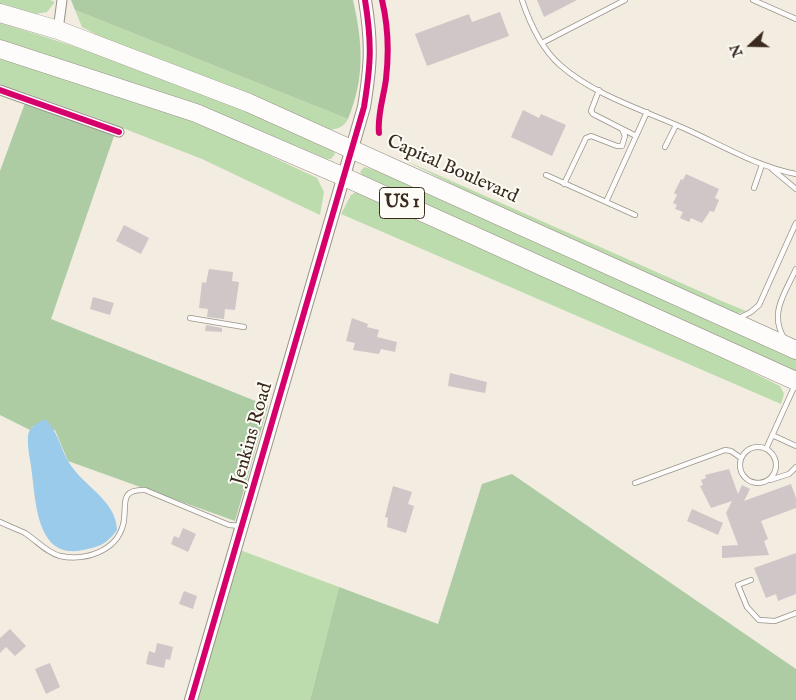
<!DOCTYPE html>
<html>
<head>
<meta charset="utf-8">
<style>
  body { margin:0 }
  #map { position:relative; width:796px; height:700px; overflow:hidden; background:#f2ece1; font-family:"IM FELL English",serif }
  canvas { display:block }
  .north { position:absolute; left:726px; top:20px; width:50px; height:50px; -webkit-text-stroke:4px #fdfcf7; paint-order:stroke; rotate:249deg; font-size:14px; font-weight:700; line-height:20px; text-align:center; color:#3b2a1e }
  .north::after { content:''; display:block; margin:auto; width:18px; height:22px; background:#3b2a1e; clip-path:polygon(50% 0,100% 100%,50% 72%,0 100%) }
</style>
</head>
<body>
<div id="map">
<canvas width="796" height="700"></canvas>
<div class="north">N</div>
</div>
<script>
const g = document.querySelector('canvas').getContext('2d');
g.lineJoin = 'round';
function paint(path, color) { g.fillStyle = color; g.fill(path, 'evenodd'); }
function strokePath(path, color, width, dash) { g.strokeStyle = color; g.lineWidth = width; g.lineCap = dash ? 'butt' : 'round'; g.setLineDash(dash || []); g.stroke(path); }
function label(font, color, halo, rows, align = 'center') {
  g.font = font + ' "IM FELL English",serif'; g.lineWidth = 4; g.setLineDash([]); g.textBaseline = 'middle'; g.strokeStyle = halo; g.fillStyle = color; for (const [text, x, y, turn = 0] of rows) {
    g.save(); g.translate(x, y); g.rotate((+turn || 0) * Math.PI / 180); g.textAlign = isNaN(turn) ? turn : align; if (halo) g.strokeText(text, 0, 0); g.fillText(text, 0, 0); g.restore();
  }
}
const green = new Path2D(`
  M0 0H50L55 2 47 12 29 15 0 9Z
  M75 10 348 119C343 128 337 129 327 130L101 37 82 27Z
  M0 23C113 57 226 98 333 149L335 154 331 159H327L238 122 0 43Z
  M0 55 153 106 228 136 317 178 324 192 320 215 202 159 97 118 0 84Z
  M402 159 724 302 746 311 737 314 731 312 505 211Z
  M364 167 381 172 796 355V375L363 177 360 172Z
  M358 191 681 337 780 386 784 394 781 404 341 214 351 195Z
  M240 550 339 587 310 700H197Z`);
const forest = new Path2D(`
  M71 0H353C363 44 365 77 348 119L75 10Z
  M25 103 114 136 51 319 268 406 235 521 68 461 55 430 33 426 30 430 0 415V171Z
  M512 474 796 669V700H310L339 587 438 624 482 484Z`);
const water = new Path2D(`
  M43 420H46C58 432 60 447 68 461 82 486 116 499 117 530 107 544 99 547 83 550 38 560 36 505 32 474 31 463 27 448 28 436 29 427 36 424 43 420Z`);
const building = new Path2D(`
  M537 0H577L544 17Z
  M500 12 509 36 427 66 415 34 469 14 472 22Z
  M523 110 539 118 541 114 566 125 552 156 511 137Z
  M686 174 719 189 715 198 719 200 714 212 710 211 702 223 691 218 689 222 680 218 683 212 675 209 677 205 673 203 677 195 674 193 681 179 683 180Z
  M124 225 149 238 141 254 116 241Z
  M209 269 233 272 232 281 239 282 235 310 225 309 224 319 207 317 208 309 199 308 202 282 206 283Z
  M93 297 114 303 110 315 90 309Z
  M352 318 368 324 367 327 379 330 377 337 397 342 395 352 381 349 379 354 353 350 355 343 346 341Z
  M206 325 222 328V332L205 331Z
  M450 373 487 382 485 393 448 386Z
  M729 469 738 494 742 485 750 489 744 501 791 484 796 498V508L761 521 768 539 764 541 769 555 722 558V546L738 545 726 513 732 501 711 508 700 486 703 485 701 480 706 478 705 475Z
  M393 486 412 492 408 504 414 506 406 533 387 527 388 518 385 517Z
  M692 509 723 523 718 535 687 521Z
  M183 528 196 534 188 552 171 544 174 536 179 538Z
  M796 553V594L778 601 776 594 766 598 754 568Z
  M184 591 197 596 193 609 179 604Z
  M10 629 26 646 15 656 6 647 0 653V638Z
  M157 643 173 647 170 660 166 659 164 668 146 664 149 651 155 653Z
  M50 663 60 687 46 694 35 669Z`);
const lane = new Path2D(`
  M522 0C530 24 541 48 560 65 595 96 646 111 688 130 723 146 758 167 796 174
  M753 0 796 19
  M542 43 625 0
  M599 90 591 111 593 114 636 136
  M665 147 676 125
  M772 169 796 189
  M546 175 635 215
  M564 184 586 138 591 136 617 146H622L625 136 622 129
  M754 188 762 165
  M606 202 647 112
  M190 318 244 327
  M739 318 751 312 759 305 796 223
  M784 338C769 313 785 293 796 269
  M772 435 796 446
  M740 465a18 18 0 1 1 36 0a18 18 0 1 1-36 0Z
  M766 449 795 385
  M770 480 789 474 796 467
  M635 483 725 450 731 451 741 458
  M0 522C8 526 17 529 25 533 36 540 47 553 60 556 84 561 116 552 123 525 128 507 117 489 145 490L229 525 241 526
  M751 580 738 585 747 607 759 620 775 621 796 613`);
const street = new Path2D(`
  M58 30 62 0
  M0 90 119 132`);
const secondary = new Path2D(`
  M191 700 364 107C371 64 372 43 365 0`);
const highway = new Path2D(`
  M0 13 58 30 249 103 796 350
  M0 49 196 113 342 176 796 381`);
const cycleway = new Path2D(`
  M0 90 119 132
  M379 133C377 115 384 96 386 79 389 53 388 25 382 0
  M191 700 364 107C371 64 372 43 365 0`);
const shields = [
  [402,203,45]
];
const shieldNames = [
  ["US 1",402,203]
];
const streetNames = [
  ["Capital Boulevard",452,170,24],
  ["Jenkins Road",253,434,-74]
];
paint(green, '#bddcad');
paint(forest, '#adcca3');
paint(water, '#9bcbea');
paint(building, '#cfc6c7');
strokePath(lane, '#98928a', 6);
strokePath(street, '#98928a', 11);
strokePath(secondary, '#98928a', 14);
strokePath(highway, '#98928a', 19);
strokePath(lane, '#fdfcfa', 4.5);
strokePath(street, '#fdfcfa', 9);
strokePath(secondary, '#fdfcfa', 12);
strokePath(highway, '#fdfcfa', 18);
strokePath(cycleway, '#d6006c', 6);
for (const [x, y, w] of shields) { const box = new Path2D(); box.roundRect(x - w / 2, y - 15.5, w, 31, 4); g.fillStyle = '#fdfcf7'; g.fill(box); strokePath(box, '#3b2a1e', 1); }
label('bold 18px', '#3b2a1e', null, shieldNames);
label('19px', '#3b2a1e', '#fdfcf7', streetNames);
</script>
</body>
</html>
